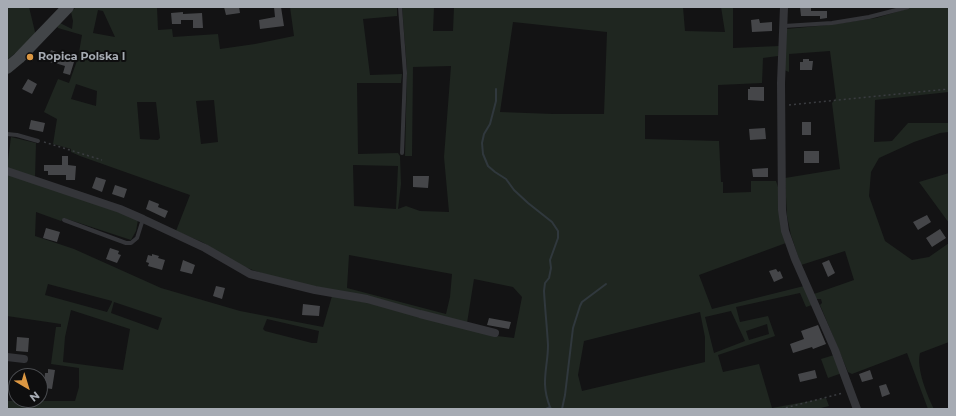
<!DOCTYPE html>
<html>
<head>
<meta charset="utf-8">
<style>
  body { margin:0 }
  #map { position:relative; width:956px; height:416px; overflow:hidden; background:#131314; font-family:Montserrat,sans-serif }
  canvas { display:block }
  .frame { position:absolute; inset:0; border:8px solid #a6abb3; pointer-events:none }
  .north { position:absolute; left:8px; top:368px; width:40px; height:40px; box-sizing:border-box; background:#0e0e0f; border:1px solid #4b4d51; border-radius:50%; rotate:142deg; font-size:11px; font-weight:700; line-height:16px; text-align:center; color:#a6abb3 }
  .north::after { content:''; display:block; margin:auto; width:14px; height:18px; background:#dc9742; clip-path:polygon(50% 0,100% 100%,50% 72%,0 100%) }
</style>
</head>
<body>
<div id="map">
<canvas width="956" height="416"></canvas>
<div class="frame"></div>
<div class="north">N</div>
</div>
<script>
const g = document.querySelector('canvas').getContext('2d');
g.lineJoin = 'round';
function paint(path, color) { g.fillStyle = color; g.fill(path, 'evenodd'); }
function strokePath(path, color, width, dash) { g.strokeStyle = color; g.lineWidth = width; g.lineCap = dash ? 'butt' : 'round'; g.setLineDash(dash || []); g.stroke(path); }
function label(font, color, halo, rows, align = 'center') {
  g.font = font + ' Montserrat,sans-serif'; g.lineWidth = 4; g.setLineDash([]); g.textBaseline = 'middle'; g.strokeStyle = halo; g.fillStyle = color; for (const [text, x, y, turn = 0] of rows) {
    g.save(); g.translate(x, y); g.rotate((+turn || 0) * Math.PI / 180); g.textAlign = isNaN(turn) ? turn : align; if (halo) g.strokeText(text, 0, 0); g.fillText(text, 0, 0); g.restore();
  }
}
const green = new Path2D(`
  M7 7H29L36 36 7 60Z
  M76 7H157L158 30 172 29 173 37 218 34 220 49 255 44 294 36 290 7H397V16L363 19 370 75 402 74 401 83H357L358 154 398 153 400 156 401 184 398 209 406 206 420 211 449 212 444 157 451 66 413 67 412 156H405L407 70 402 7H434L433 31H453L454 7H683L685 31 725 32 721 7H733V48L779 46 778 56 763 58 762 83 718 85V115H645V139L719 141 721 182H723V193L751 192V181H776L778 187 786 243 699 275 712 309 804 286 812 305 806 307 800 293 736 307 740 322 768 316 775 336 718 355 723 372 759 364 772 408 826 398 829 406 817 409H7V401H75L79 387V368L51 364 56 327H61V324L7 316V174L111 209 138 220 136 231 131 240 64 218 61 221 36 212 35 236 74 249 161 288 240 311 323 327 332 296 374 304 497 336 514 338 522 297 513 287 474 279 467 323 269 276 239 265 202 242 176 231 190 195 80 156 71 152V149L53 144 57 119 44 112 58 79 69 83 78 58 82 35 58 28 57 26 60 23 72 29 73 21 71 12ZM98 10 103 11 115 37 93 33ZM513 22 607 32 604 114H553L500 112ZM76 84 97 91 96 106 71 99ZM214 100 218 142 201 144 196 101ZM137 102H156L160 138 158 140 140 139ZM353 165 398 166 396 209 354 206ZM349 255 452 274 450 297 446 314 347 288ZM48 284 112 301V302L107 312 45 295ZM114 302 162 318 158 330 111 313ZM71 310 130 329 123 370 63 362 65 337ZM731 311 745 341 714 353 705 317ZM700 312 705 337V362L582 391 578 375 584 341ZM267 319 319 331 317 343H312L265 331 263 329ZM767 324 769 334 749 340 746 331Z
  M913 7H949V92L875 100 874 142 892 141 908 123H949V132L940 133 914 142 879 158 871 172 869 196 885 241 912 260 929 257 949 243V342L920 353C916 368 927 395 934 409H928L907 353 852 374 848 372 820 305 822 303 821 299H816L814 294 854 280 845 251 801 265 791 235 787 216 785 178 840 169 832 103 836 98 830 51 789 54V72L784 70 786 29 828 25 876 18Z
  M11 137 36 143 35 178 7 168Z
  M949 173V223L919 182Z
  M834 355 842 373 828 378 821 359Z`);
const stream = new Path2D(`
  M496 89V101L490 124 484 134 482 143 483 154 488 166 495 172 506 179 514 190 528 203 552 222 558 231V238L550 260 551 268 549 278 545 283 544 291C545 309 547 327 548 345 548 368 540 382 550 407
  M546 409 550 407 551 409
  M562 409 565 395 573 328 580 306 582 302 606 284`);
const building = new Path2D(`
  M224 7H239L240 13 226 15Z
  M274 7H281L284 26 260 29 259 20 275 17Z
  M800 7H811V11H827V18L820 19V16H801Z
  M183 12V14L202 13 203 28H193V20H181V24H172L171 13Z
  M759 19 760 23 772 22V31L752 32 751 20Z
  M51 50 64 55 63 58 74 62 70 75 63 73 65 66 55 63V64L50 62V61L47 60Z
  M803 59H809V61H813L812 70H800V62H803Z
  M28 79 37 84 32 94 22 89Z
  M750 87H764V101L748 100V89H750Z
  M31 120 45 123 43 132 29 129Z
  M802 122H811V135H802Z
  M765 128 766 139 750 140 749 129Z
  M804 151H819V163H804Z
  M62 156H68V165L76 166 75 180H66V175H48V171H44V165H62Z
  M768 168V177H753L752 169Z
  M413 176H429L428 188 413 187Z
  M96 177 106 180 102 192 92 188Z
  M115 185 127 189 124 198 112 194Z
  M149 200 159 204 158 207 168 211 165 218 146 209Z
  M927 215 931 222 918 230 913 222Z
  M46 228 60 232 57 242 43 238Z
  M940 229 946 238 932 247 926 238Z
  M110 248 119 251 118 254 121 255 117 263 106 259Z
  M152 254 159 256 158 258 165 260 162 270 148 266 149 263 146 262 148 255 152 256Z
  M183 260 195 265 192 274 180 271Z
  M829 260 835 273 828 277 822 263Z
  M776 269 778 272 780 271 783 278 774 282 769 271Z
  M216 286 225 288 222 299 213 296Z
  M303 304 320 306 319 316 302 315Z
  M489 318 511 322 509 329 487 325Z
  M818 325 826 344 813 349 812 347 793 353 790 344 804 339 801 331Z
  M17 337 29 338 28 352 16 351Z
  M48 369 55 370 52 389 45 388 46 386H44L45 373H48Z
  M22 370 40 372V376H21Z
  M815 370 817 378 800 382 798 374Z
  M870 370 873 379 862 382 859 374Z
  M886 384 890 394 882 397 879 386Z`);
const path = new Path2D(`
  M789 105 949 89
  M44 142 102 160
  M781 409 843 393`);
const lane = new Path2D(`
  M400 7 405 73 402 153
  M784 26 832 23 869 17 908 7
  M7 134 17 135 38 141
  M64 220 126 243H131L137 238 143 219`);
const street = new Path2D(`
  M784 7 781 83 782 210 785 231 795 259 835 350 857 409
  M7 171 120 209 143 219 205 248 250 274 315 290 367 299 420 314 495 333
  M7 357 24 359`);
const secondary = new Path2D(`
  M7 68 19 58 68 7`);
const markers = [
  [30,57,4,"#dc9742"]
];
const poiNames = [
  ["Ropica Polska I",38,57]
];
paint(green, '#1f2620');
strokePath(stream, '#30383d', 2);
paint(building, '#454649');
strokePath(path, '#3a3c40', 1.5, [2, 3]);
strokePath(lane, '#343539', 4);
strokePath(street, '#343539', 8);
strokePath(secondary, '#424548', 12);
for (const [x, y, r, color] of markers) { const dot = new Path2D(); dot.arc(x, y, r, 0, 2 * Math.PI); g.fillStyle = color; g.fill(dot); strokePath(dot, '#0e0e0f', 1.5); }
label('bold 11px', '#a6abb3', '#0e0e0f', poiNames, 'left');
</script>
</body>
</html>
